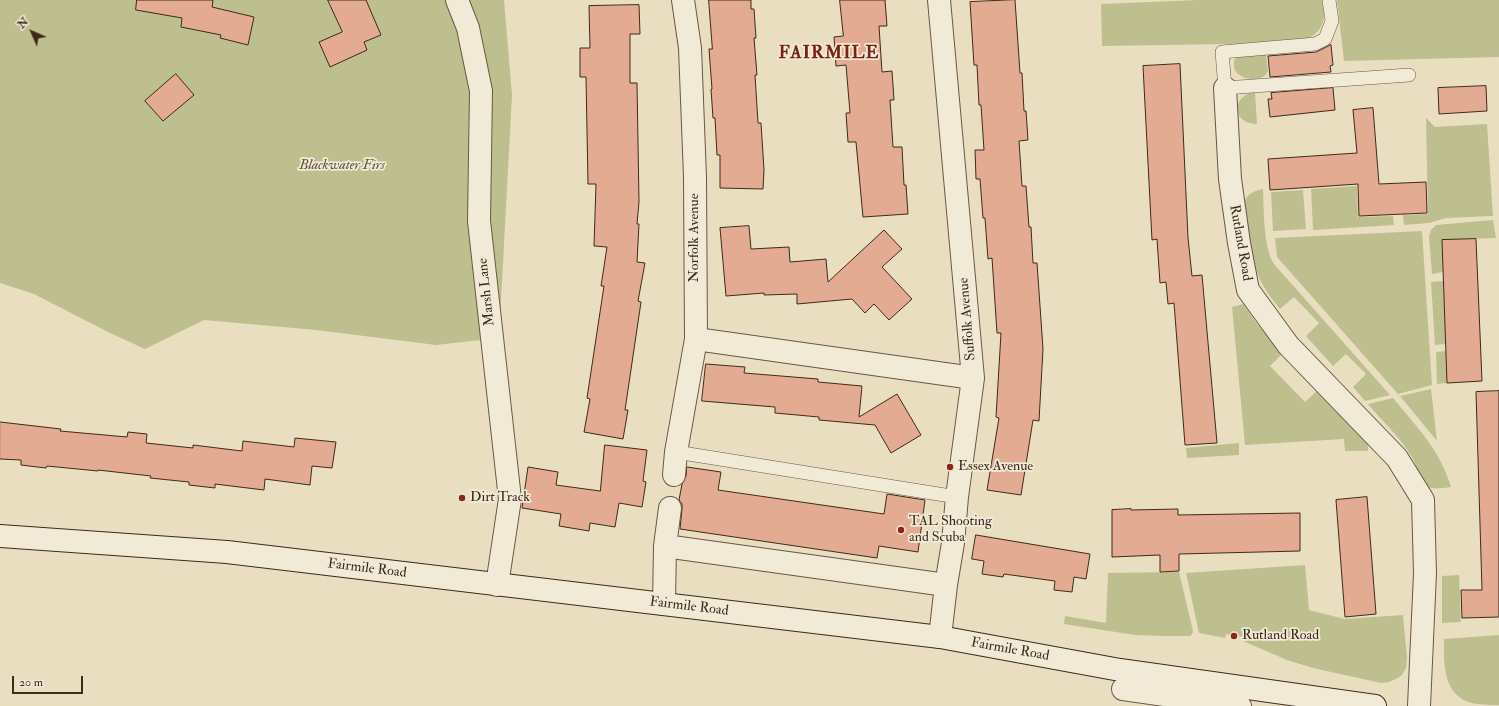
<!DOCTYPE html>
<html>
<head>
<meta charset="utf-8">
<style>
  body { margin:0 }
  #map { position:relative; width:1499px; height:706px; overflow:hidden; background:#eadec1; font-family:"IM FELL Double Pica",serif }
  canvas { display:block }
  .north { position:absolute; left:12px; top:12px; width:40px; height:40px; -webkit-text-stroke:3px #f1ead7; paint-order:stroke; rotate:315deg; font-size:11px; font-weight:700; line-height:16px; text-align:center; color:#3f291c }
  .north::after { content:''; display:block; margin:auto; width:14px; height:18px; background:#3f291c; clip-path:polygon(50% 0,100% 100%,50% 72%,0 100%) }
  .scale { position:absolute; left:12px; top:676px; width:71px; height:18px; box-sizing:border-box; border:2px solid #3f291c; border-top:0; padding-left:5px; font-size:12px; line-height:14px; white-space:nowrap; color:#3f291c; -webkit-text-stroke:3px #f1ead7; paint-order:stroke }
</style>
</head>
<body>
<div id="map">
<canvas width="1499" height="706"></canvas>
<div class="north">N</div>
<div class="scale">20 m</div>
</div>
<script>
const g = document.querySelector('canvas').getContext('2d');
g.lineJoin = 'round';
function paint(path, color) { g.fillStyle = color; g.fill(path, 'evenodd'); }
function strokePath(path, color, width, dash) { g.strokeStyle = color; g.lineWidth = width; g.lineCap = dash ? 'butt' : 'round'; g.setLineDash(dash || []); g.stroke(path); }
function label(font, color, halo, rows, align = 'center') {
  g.font = font + ' "IM FELL Double Pica",serif'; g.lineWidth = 3.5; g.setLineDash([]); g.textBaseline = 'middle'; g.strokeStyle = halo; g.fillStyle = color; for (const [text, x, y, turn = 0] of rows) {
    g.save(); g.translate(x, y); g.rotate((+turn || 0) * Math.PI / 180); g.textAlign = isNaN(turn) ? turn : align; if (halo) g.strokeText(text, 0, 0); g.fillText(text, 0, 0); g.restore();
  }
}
const green = new Path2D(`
  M0 0H504L512 95 499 338 436 345 316 330 204 320 145 349 110 333 34 294 0 283Z
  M1198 0H1322C1323 5 1324 11 1324 16 1322 36 1305 41 1289 43L1102 46 1101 4Z
  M1337 0H1499V57L1344 61Z
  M1265 47 1268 71C1267 72 1266 75 1264 76 1256 82 1236 79 1234 67 1233 63 1235 59 1236 55Z
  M1255 92 1257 124C1232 124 1230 96 1255 92Z
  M1426 118 1435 127 1487 124 1493 216 1446 218 1429 223 1404 225 1403 215 1428 214Z
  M1357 186 1358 217 1393 216 1394 225 1313 230 1311 189Z
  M1263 189C1264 210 1263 247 1274 264L1390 395 1365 401 1353 387 1366 374 1346 354 1333 366 1306 336 1319 323 1294 297 1280 309C1276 304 1271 298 1267 292 1250 266 1248 233 1244 203 1246 194 1254 191 1263 189Z
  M1303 190 1306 229 1273 231 1271 192Z
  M1493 220 1496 238 1442 240 1443 272 1432 274 1429 237 1431 230 1436 225Z
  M1422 231 1432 385 1398 394 1277 257 1275 238Z
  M1443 281 1446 344 1435 345 1431 282Z
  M1243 304 1257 324 1283 353 1270 366 1305 402 1318 390 1368 443V451H1345L1344 439 1245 445 1232 307Z
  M1446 351 1447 383 1437 384 1436 352Z
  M1431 389 1437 441 1400 396Z
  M1393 398C1417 427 1440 450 1451 487 1443 488 1433 490 1426 486 1420 483 1417 466 1413 459 1402 439 1383 422 1368 404Z
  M1239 443V455L1187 458 1186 448Z
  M1305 565 1309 610 1345 619 1403 615 1407 658 1406 668 1402 675 1398 678 1389 682 1381 683 1313 668 1287 660 1243 641V637L1226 634 1225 638 1199 633 1186 573Z
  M1179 572 1193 631 1192 634 1190 636H1163L1135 635 1064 624 1065 616 1106 623 1108 573Z
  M1459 575 1461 622 1442 623V576Z
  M1499 635V705C1489 705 1478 705 1468 702 1442 692 1444 661 1444 639Z`);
const building = new Path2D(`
  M137 0H213L212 7 254 17 248 45 220 38 221 35 181 27 182 18 136 10Z
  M328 0H366L381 35 364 42 367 50 330 67 319 42 342 32Z
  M709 0H751V9H754L756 38H754L757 75H755L758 123H761L764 170 763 189 720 188V155H717L715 118H713L711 89H712L709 49H712Z
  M840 0H885L887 26H879L882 72 892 71 894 100H890L893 147H902L904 185H906L908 214 863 217 856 142H848L846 113H850L846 65 836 66 834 37 843 36Z
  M1015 0 1020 73H1022L1024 111H1026L1028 140 1019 141 1022 186H1026L1029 227H1031L1033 263H1037L1043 349 1039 421 1033 420 1021 495 987 490 999 418 996 417 1001 333H997L992 258 988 259 985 218H983L980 179H976L975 150H984L981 105H979L977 65H974L970 2Z
  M639 5 640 34H630V83H637L639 202 637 224H639L637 262 645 263 638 301 641 302 625 410H628L623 439 584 432 590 399 587 398 604 286H601L607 247 594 246 596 184H588L586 77H580V48H590L589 6Z
  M1331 45 1333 65 1330 66 1331 72 1270 77 1268 56 1316 52Z
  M1180 64 1188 238 1192 276 1202 275 1217 443 1185 445 1174 303 1168 304 1166 282 1160 283 1157 239 1152 240 1143 66Z
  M176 74 194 95 163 121 145 101Z
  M1486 86 1487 111 1439 114 1438 88Z
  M1333 88 1335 110 1270 117 1268 99H1272L1271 93Z
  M1373 108 1379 184 1426 182 1427 213 1359 216 1358 184 1270 190 1268 159 1357 153 1353 110Z
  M749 226 751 249 789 247 790 262 826 259 828 282 884 230 902 249 882 267 912 299 889 320 874 304 865 313 852 299 797 304V294L764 295V293L726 296 720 228Z
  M1476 239 1482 381 1447 383 1442 240Z
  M706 364 745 367 744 373 818 379V382L862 386 859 417 897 394 921 435 891 453 875 425 819 420V417L775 413V407L702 401Z
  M1499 391V617L1462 618 1461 590H1482L1476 392Z
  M0 422 61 429 60 431 127 437 128 432 147 434 146 443 193 448V445L242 451 243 441 294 447 295 438 336 442 332 468 312 466 310 485 265 479 264 490 215 484V488L189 485V482L150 478 151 476 98 470V471L47 466 46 468 21 465V460L0 459Z
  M605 445 647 450 643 481 646 482 642 507 619 503 615 527 590 523 589 531 559 526 561 514 522 508 528 467 558 472 556 485 600 491Z
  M687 467 721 472 718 490 884 514 887 494 925 500 918 552 879 546 877 558 680 529 682 509V504L679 500 682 484 686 476Z
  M1367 497 1376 614 1345 617 1336 500Z
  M1131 509V510L1178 509V515L1300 513V551L1179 554V571L1160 572V555L1112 557V510Z
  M976 535 1090 554 1086 579 1074 577 1072 592 1054 590 1055 581 1004 574 1003 577 982 574 984 561 972 559Z`);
const lane = new Path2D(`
  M1329 0 1332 21 1325 39 1315 44 1222 52 1225 88 1409 75
  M676 452 957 497`);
const street = new Path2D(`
  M457 0 468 28 481 91 479 221 510 499 497 585
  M939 0 973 378 957 497 953 543 946 585 940 637
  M1225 88 1230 179 1239 243 1248 290 1288 345 1397 458 1423 500 1425 573 1419 706
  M696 339 973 378
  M674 475 676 452 696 339 695 177 690 48 683 0
  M665 546 946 585
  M664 604 665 546 670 508
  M1123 689 1240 706`);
const secondary = new Path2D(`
  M0 536 227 552 940 637 1120 670 1375 706`);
const markers = [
  [950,467,4,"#8f2418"],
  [462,498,4,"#8f2418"],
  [901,530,4,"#8f2418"],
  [1234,636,4,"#8f2418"]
];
const parkNames = [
  ["Blackwater Firs",342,166]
];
const streetNames = [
  ["Norfolk Avenue",695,238,-90],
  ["Rutland Road",1240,243,80],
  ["Marsh Lane",487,292,-96],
  ["Suffolk Avenue",968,319,-95],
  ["Fairmile Road",367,569,7],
  ["Fairmile Road",689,607,7],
  ["Fairmile Road",1010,650,10]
];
const poiNames = [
  ["Essex Avenue",958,467],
  ["Dirt Track",470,498],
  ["TAL Shooting",909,522],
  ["and Scuba",909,538],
  ["Rutland Road",1242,636]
];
const districtNames = [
  ["FAIRMILE",829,54]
];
paint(green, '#bdc08e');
paint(building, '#e3ab91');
strokePath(building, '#3f291c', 1);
strokePath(lane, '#6a5645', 14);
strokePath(street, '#6a5645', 24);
strokePath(secondary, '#3f291c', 24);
strokePath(lane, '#f1ead7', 13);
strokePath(street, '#f1ead7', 22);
strokePath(secondary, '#f1ead7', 22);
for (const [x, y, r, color] of markers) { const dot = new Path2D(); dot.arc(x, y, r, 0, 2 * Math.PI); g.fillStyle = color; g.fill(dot); strokePath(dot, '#f1ead7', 1.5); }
label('italic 14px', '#5e4f38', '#f1ead7', parkNames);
label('14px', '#3f291c', '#f1ead7', streetNames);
label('14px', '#3f291c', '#f1ead7', poiNames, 'left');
g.letterSpacing = '1px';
label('bold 18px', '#7a1f14', '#f1ead7', districtNames);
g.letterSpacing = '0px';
</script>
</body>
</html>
